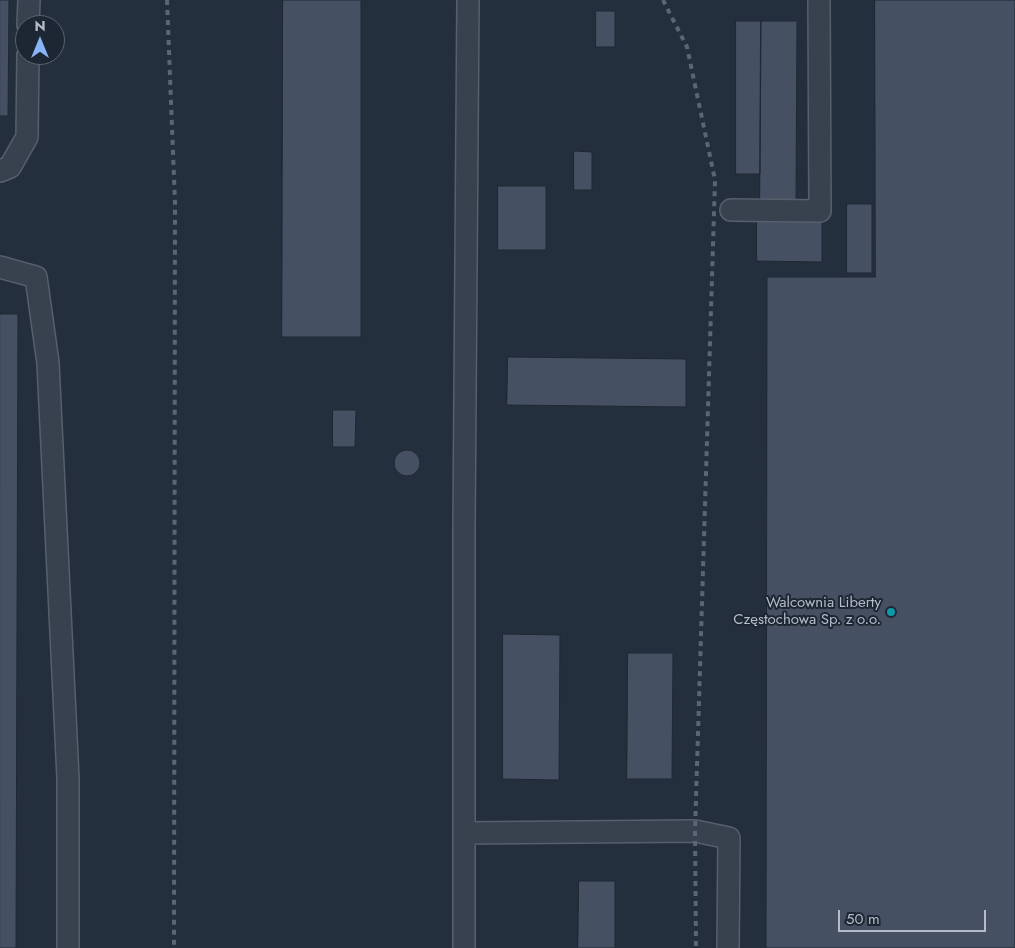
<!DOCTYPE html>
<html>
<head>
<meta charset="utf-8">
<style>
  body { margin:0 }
  #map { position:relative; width:1015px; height:948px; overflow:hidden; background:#242f3e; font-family:Jost,sans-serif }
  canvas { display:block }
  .north { position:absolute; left:15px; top:15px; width:50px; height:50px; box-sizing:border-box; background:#1d2633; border:1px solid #59626f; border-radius:50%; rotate:0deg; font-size:14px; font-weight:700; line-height:20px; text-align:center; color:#b4bcc9 }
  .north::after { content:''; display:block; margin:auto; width:18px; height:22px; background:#8ab4f8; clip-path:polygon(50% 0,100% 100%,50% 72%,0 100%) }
  .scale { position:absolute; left:838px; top:910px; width:148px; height:22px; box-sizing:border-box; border:2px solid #b4bcc9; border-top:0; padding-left:6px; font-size:15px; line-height:18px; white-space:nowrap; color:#b4bcc9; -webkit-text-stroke:4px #1d2633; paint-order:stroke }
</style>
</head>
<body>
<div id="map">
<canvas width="1015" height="948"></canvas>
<div class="north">N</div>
<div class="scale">50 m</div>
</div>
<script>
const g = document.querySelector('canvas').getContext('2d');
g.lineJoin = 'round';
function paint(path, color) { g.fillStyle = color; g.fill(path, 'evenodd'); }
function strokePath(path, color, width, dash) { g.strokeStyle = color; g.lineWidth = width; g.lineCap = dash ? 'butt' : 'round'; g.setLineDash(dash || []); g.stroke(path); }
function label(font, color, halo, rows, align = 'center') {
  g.font = font + ' Jost,sans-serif'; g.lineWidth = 4; g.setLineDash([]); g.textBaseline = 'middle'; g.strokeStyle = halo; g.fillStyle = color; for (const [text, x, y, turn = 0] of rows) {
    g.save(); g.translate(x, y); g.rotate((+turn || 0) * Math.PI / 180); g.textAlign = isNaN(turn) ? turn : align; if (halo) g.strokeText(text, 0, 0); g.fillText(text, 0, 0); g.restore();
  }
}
const building = new Path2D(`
  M0 0H9L8 116H0Z
  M283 0H361V337H282Z
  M875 0H1015V948H766L767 277H875Z
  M596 11H615V47H596Z
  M736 21H761L760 174H736Z
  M761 21H797L796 201H760Z
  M574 151 592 152V190H574Z
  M498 186H546V250H498Z
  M847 204H872V273H847Z
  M757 220H822V262L757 261Z
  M0 314H18L16 948H0Z
  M508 357 686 359V407L507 405Z
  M333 410H356L355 447H333Z
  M394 463a13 13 0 1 1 26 0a13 13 0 1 1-26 0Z
  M503 634 560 635 559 780 503 779Z
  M628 653H673L672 779H627Z
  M579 881H615V948H578Z`);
const minor = new Path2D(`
  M28 25 29 0
  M0 171 10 167 27 137 28 55
  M731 210 820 211 819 0
  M0 267 36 277 48 363 68 778V948
  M464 833 695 831 729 838 728 948
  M464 948V528L468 0`);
const rail = new Path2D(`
  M167 0 175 203 174 948
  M663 0 687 47 715 180 695 831 696 948`);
const markers = [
  [891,612,5,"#0f9aa8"]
];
const poiNames = [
  ["Walcownia Liberty",881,603],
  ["Częstochowa Sp. z o.o.",881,620]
];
paint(building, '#455162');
strokePath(building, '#1f2835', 1);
strokePath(minor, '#565f6c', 24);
strokePath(minor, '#38414e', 21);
strokePath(rail, '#5a6575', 4, [5, 5]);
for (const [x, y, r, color] of markers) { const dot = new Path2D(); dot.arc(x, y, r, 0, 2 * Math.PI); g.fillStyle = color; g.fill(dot); strokePath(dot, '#1d2633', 2); }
label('15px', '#b4bcc9', '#1d2633', poiNames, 'right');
</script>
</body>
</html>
